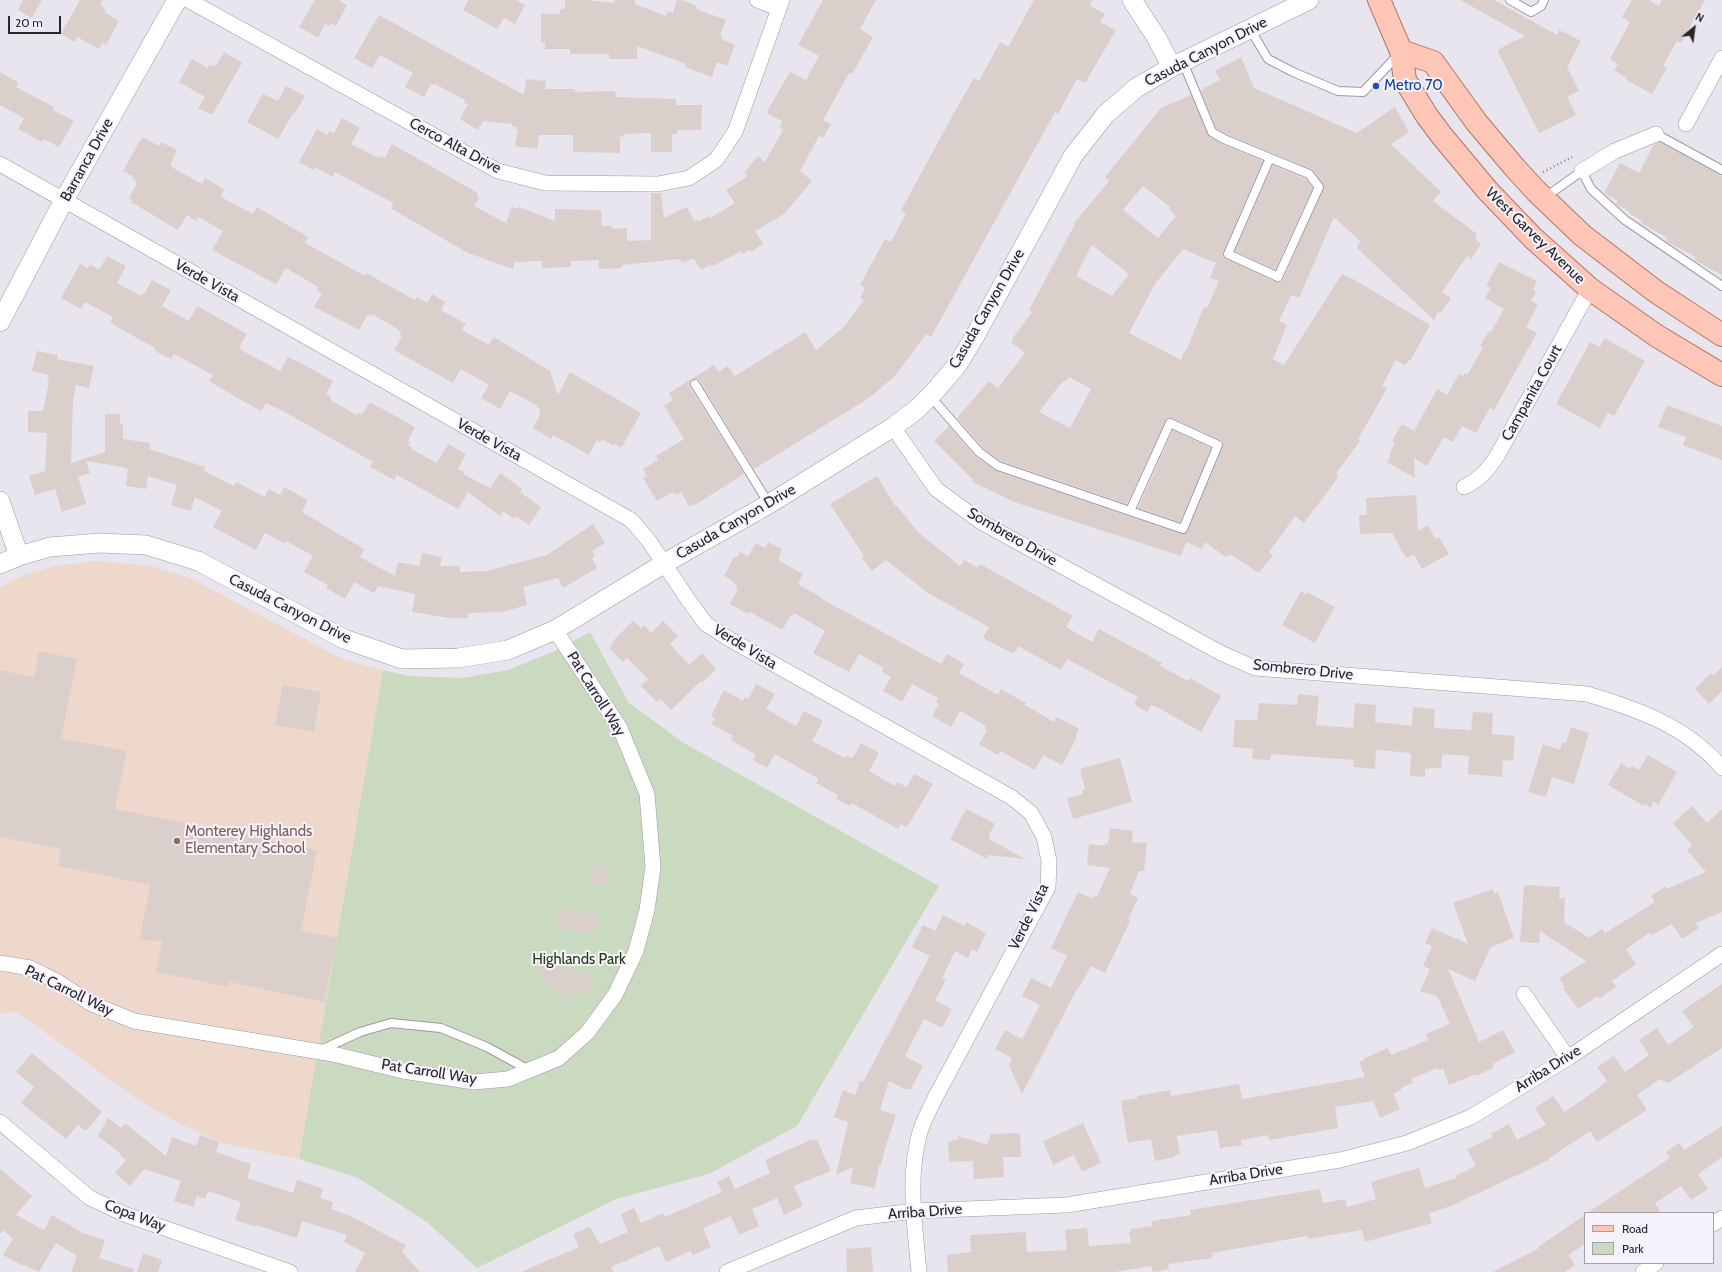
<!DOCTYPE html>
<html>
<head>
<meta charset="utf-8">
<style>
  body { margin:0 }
  #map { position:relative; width:1722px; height:1272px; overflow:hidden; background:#e8e5ef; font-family:Cabin,sans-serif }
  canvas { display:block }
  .legend { position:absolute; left:1584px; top:1212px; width:130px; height:52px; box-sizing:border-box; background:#f6f2fc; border:1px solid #a3a0a8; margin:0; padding:5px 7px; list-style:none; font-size:12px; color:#272629 }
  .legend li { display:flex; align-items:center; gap:8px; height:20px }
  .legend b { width:20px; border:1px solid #a3a0a8 }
  .north { position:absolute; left:1674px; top:8px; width:40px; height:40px; -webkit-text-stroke:3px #f6f2fc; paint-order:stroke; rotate:29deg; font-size:11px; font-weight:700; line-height:16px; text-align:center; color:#272629 }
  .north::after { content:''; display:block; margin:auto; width:14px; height:18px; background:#272629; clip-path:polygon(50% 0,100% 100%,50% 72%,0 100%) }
  .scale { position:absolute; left:8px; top:16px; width:53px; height:18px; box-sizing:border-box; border:2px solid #272629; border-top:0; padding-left:5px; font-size:12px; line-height:14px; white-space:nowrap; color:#272629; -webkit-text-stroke:3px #f6f2fc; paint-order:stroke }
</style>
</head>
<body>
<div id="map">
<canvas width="1722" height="1272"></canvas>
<ul class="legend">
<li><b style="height:5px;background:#fdc6b6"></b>Road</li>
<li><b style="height:11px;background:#cadac1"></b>Park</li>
</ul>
<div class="north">N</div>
<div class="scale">20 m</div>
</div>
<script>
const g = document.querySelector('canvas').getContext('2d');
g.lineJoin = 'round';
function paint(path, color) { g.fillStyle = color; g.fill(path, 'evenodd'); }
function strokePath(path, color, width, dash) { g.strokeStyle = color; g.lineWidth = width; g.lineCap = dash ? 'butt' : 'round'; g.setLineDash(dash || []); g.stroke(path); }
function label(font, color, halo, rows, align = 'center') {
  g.font = font + ' Cabin,sans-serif'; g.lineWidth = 4; g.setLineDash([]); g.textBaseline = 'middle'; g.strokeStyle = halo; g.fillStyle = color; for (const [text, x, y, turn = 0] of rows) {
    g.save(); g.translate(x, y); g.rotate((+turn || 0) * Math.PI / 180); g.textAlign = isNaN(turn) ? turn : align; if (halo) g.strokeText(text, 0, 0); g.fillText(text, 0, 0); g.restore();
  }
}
const education = new Path2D(`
  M98 561 151 566 192 579 342 659 383 670 299 1159 222 1143 178 1123 138 1100 17 1012 0 1014V587L22 576 54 566Z`);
const green = new Path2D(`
  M590 632 629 703 684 743 939 886 797 1126 709 1174 616 1199 477 1268 427 1222 358 1178 299 1159 383 670 408 676 462 678 508 670 555 651Z`);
const building = new Path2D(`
  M23 0H42L32 18 18 10Z
  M80 0H103L100 5 104 7 103 9 106 10 104 12 119 21 106 45 103 43 99 49 77 37 75 42 61 34Z
  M315 0H339L347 5 336 26 331 23 329 26 325 24 318 38 299 27Z
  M468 0H516L525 5 515 24 504 18 497 29 463 10Z
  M565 0H587L614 3V0H635V4L666 16 668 11 673 13 677 0H681L697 6 696 9 726 20 720 35 723 36 721 39 735 45 727 66 717 62 712 77 685 67 686 64 637 46V59H609V54H570V49H545V42H541V14H559L561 9H565Z
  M823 0H876L860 29 873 37 852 74 849 73 823 120 831 124 823 138 819 136 800 171 812 181 784 214 755 231 763 244 752 251 749 250 743 254 742 251 711 267 710 265 701 270 695 260H694L693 258 682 263 680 259 622 265V268L599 269V260L571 261V267L542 268V261L515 262 513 269 468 253 392 209 393 203 335 172 333 177 314 167 313 170 299 162 317 129 327 135 329 131 334 133 342 118 360 128 351 144 379 158 380 156 385 158 392 144 478 193 477 196 479 198 474 206 506 223 512 207 518 209 519 207 555 221V209L601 210 602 226H612V229L627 228V241L651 240V193H661L664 218 687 207 694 221 697 220 698 222 709 216 710 218 735 203 726 190 748 176 744 173 758 156 765 162 783 130 780 128 782 121 767 113 769 108 790 72 806 80 819 56 798 45Z
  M1034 0H1093L1090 6 1105 14 1100 22 1116 30 1085 83 1077 79 1058 114 1055 112 931 337 926 334 895 376 869 398 754 469 700 381 697 379H692L690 382V387L744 474 695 505 694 504 689 506 681 492 677 495 676 493 674 494 673 492 657 501 643 478 647 476 643 469 658 460 656 456 684 439 664 406 673 400 669 393 714 365 718 372 728 366 735 376 805 332 816 350 844 327 864 300 860 298 865 288 860 285 885 239 891 242 906 213 901 210 954 113 974 78 979 81 1000 42 1008 47Z
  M1460 0H1494L1557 35 1559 30 1581 41 1567 67 1579 91 1567 97 1576 115 1539 133 1497 50 1525 36Z
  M1632 0H1649L1659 6 1662 0H1705L1681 43 1677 41 1663 66 1667 68 1652 94 1626 80 1627 78 1614 70 1618 64 1610 59 1630 22 1622 17Z
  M379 15 524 95 526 79 546 81 545 89H575V92L615 91 616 97 676 99V105H702L701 130H677V134H672V152H651V133L624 134V137L620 136V153L573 152V135H539L537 149 515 146 518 130H516L517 127 512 126V124L483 121 478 130 460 119 468 104 464 102 465 100 435 84 434 85 431 84 424 97 405 87 413 73 380 55 372 68 354 58Z
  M224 52 242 63 212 115 198 108 205 97 179 82 192 59 208 68 209 65 216 66Z
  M1241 57 1254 88 1357 133 1395 107 1409 132 1391 144 1441 192 1433 201 1477 234 1475 239 1481 244 1471 259 1467 256 1442 292 1451 298 1441 313 1438 312 1434 320 1358 249 1357 246 1361 242 1334 217 1299 298 1291 295 1279 321 1287 325 1273 359 1284 365 1342 274 1353 279 1430 325 1410 361 1409 360 1405 365 1396 360 1382 386 1387 388 1384 394 1358 439 1360 441 1336 474 1338 476 1334 483 1304 523 1295 516 1269 552 1273 555 1259 573 1230 554 1227 557 1224 556 1205 542 1202 549 1186 542 1181 556 1017 503 972 482 973 480 934 441 949 426 975 456 996 471 1181 534 1187 533 1223 447V442L1220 440 1172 418H1167L1127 504 1001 461 983 448 957 418 989 381 998 388 1025 353 1011 342 1013 340 1012 339 1032 312 1029 310 1075 224 1074 223 1109 181 1105 177 1161 108 1191 95 1209 136 1222 144 1263 161 1223 252V257L1276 282H1279L1283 280 1324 186 1311 169 1226 134 1216 128 1201 91 1204 89 1203 88 1220 80 1215 71ZM1143 186 1170 207 1169 209 1176 216 1158 238 1123 210ZM1092 245 1129 274 1112 296 1076 276ZM1183 249 1216 263 1210 278 1219 281 1207 308 1205 307 1204 309H1203L1186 351 1185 350 1181 360 1129 333 1155 284ZM1069 377 1091 389 1070 428 1039 412 1062 382 1066 381Z
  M0 72 19 83 16 87 54 107 53 110 74 121 59 147 44 139 42 142 18 129 24 118 0 105Z
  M286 86 305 96 295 113H294L292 115 278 139 247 122 263 94 278 101Z
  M142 137 159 146 161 142 177 150 170 166 202 184 205 178 224 189 221 197 253 214 257 207 308 237 305 243 365 276 366 273 415 300 417 297 427 303 432 294 445 302 441 310 466 324 462 330 489 345 494 337 550 371 558 395 570 372 641 413 621 448 615 444 614 446 602 439 600 442 597 440 589 455 553 435 551 439 533 428 541 413 539 412 540 409 537 407 538 406 510 391 500 409 481 398 489 385 461 369 453 383 394 350 402 336 400 335 401 332 398 330V329L372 314 371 316 368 314 359 330 314 307 322 293 317 291 318 287 286 268 276 284 212 250 223 231 198 217 196 221 187 215 178 230 131 202 132 200 129 198 137 183 135 182 136 180 132 178 133 176 123 171Z
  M1660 142 1722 176V275L1694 260 1696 257 1666 241 1668 238 1641 223 1642 221 1629 213 1630 212 1616 204 1618 201 1604 193 1620 163 1639 173 1654 144Z
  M1273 165 1306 179 1313 188 1275 270 1235 251Z
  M107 256 126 266 117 283 141 296 142 293 144 294 152 280 171 290 162 306 189 321 197 306 247 334 239 347 242 349 241 350 280 371 288 357 301 363 333 381 326 394 331 397 330 400 357 415 358 413 362 415 370 402 415 427 408 441 410 442 408 445 412 447 411 449 437 463 448 444 466 454 458 469 464 472 463 474 490 488 500 473 522 489 520 492 541 507 529 525 516 516 514 519 503 511 500 516 468 492 458 509 397 475 394 480 370 467 373 462 283 411 266 403 261 411 241 400 209 381 213 375 174 354 171 359 155 351V348L110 323 113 317 85 302 81 309 61 298 80 264 88 268 90 264 99 270Z
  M1499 262 1537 281 1533 290 1536 292 1531 301 1538 305 1526 327 1537 333 1494 410 1490 408 1476 433 1462 426 1453 442 1444 437 1427 466 1414 458 1415 478 1387 462 1391 456 1389 455 1395 442 1392 441 1402 424 1414 431 1437 389 1447 395 1459 374 1463 376 1465 373 1467 375 1483 348 1480 346 1489 331 1491 332 1504 309 1485 298 1491 288 1486 286Z
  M1604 338 1645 361 1614 416 1608 413 1600 428 1556 404 1590 342 1600 347Z
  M37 351 58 355 57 359 94 366 89 388 76 385 73 400 71 463 105 452V414H120V424H123V439L150 443 149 449 205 467 204 471 234 486 236 482 265 497 269 489 280 495 284 487 308 500 302 512 364 549 360 557 395 576 398 562 419 566 422 553 442 557 440 566H459L460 572 486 571 547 555 593 524 605 543 592 551 595 556 592 558 597 568 563 588 558 578 523 587 527 605 502 612 468 613V618H449L412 612 415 594 378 586 374 593 354 582 345 599 326 588 328 585 304 572 313 556 286 541 285 544 265 533 256 550 213 527 222 511 195 497 191 511 171 505 177 485 148 476 146 489 126 486 128 469 123 467 86 461 90 473 78 477 86 504 62 512 55 489 35 495 29 476 45 471 47 433 28 432V411H43L49 382 47 381 49 375 32 371Z
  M1667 405 1722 426V460L1683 445 1686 437 1658 427Z
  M1173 430 1211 448 1180 522 1138 508Z
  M877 476 895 506 896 505 919 533 960 566 964 560 978 568 980 564 1073 616 1066 627 1092 642 1099 629 1162 663 1160 666 1188 681 1190 678 1221 696 1201 732 1157 707 1151 705 1147 712 1134 704 1138 697 1067 659 1061 670 1018 646 1014 654 983 638 989 627 928 593 886 560 872 571 862 558 864 556 830 504Z
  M1416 495 1418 531 1428 525 1435 539 1439 537 1449 554 1422 569 1414 554 1406 558 1392 533 1360 534 1359 515H1367L1366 498Z
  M768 542 782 549 778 560 803 574 798 584 822 598V599L941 664 947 654 964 664 959 673 998 695 1001 689 1026 703 1025 705 1054 722 1057 717 1079 729 1076 735V739L1062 765 1043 755 1035 770 1000 751 998 755 979 744 987 730 984 728 986 726 960 711 951 727 932 716 939 704 936 702 938 698 912 684 902 702 883 691 891 677 882 672 884 668 859 654 849 672 813 653 825 631 794 613 793 616 791 615 782 630 750 612 748 614 730 604 738 589 736 588 737 586 733 583 734 582 724 576 734 557 736 558 740 552 748 556 756 543 765 548Z
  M1301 591 1306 594 1307 592 1335 607 1315 643 1282 625Z
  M633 621 641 628 644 625 651 633 663 621 678 636 670 644 689 665 702 653 716 669 702 683 701 681 671 710 661 699 657 702 641 686 648 679 627 658 623 662 609 648 613 644 612 642Z
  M39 651 77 659 61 738 127 751 115 809 317 850 301 930 337 938 324 1002 229 982 228 987 156 972 162 941 142 940V938H140L150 885 58 866 61 849 0 837V670L34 677Z
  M1722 667V691L1709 704 1695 689 1711 673 1713 676Z
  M756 684 775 694 766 709 796 726 804 711 823 721 812 741 845 758 846 756 853 758 861 743 879 753 869 771 895 786 897 782 907 787 914 774 933 784 907 827 901 824 898 829 852 803 850 806 836 799 838 795 816 783 819 779 775 754 767 768 753 760 756 755 731 740 733 736 711 724 715 718 711 716 724 690 743 701 744 697 748 699Z
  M283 685 321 692 314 732 275 725Z
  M1298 694 1319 696 1316 725 1353 728 1355 703 1376 705 1375 722 1412 726 1413 707 1435 709 1434 728 1471 730 1473 712 1493 713 1492 734 1515 736 1513 761 1503 760 1502 777 1468 774 1469 756 1442 754 1441 768H1430L1429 769H1425V777L1410 776 1411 753 1376 750 1375 769 1353 767 1354 760 1271 754 1270 760 1252 759 1253 749 1233 747 1235 720H1257L1259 703 1297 705Z
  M1571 727 1589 733 1574 784 1552 777 1546 797 1528 792 1543 744 1560 750 1562 742 1566 743Z
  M1648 755 1677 772 1658 805 1654 801 1650 808 1645 804 1644 806 1608 785 1621 763 1630 769 1632 766 1639 770Z
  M1120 758 1132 802 1073 819 1067 798 1083 794 1082 790 1085 789 1080 769Z
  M1692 806 1707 823 1722 809V912L1696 923 1699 928 1682 939 1672 924 1652 935 1650 932 1626 949 1636 964 1612 981 1616 987 1599 999 1598 996 1578 1009 1563 988 1565 987 1559 978 1586 961 1540 931 1539 943 1520 942 1524 885 1560 887 1559 898H1565L1564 922 1589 938 1602 929 1605 933 1655 902 1651 896 1666 886 1667 889 1706 872 1687 850 1692 845 1673 823Z
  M966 809 995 824 989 835 990 836 989 839 1025 859 988 855 987 859 950 839Z
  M1110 828 1133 831 1132 842 1147 843 1144 871H1139L1130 894 1138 898 1128 920 1130 921 1105 973 1091 966 1079 988 1078 987 1022 1094 1009 1065 1012 1058 995 1049 1005 1030 1022 1039 1040 1005 1022 996 1031 978 1051 988 1067 956 1051 948 1078 892 1093 899 1094 896 1097 897 1110 868 1087 865 1089 844 1105 846V843L1108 844Z
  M593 865 610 867 607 886 591 884Z
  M1493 889 1494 893 1498 892 1514 938 1491 947 1475 981 1448 969 1479 1042 1503 1030 1515 1052 1493 1064 1494 1067 1477 1076 1476 1074 1449 1085 1443 1068 1439 1070 1438 1068 1411 1079 1413 1083 1401 1088V1090L1393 1094 1400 1109 1380 1118 1373 1101 1335 1107 1338 1128 1269 1140 1268 1135 1241 1140 1242 1145 1220 1148 1217 1130 1177 1136 1180 1154 1175 1155V1157L1155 1161 1151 1139 1128 1143 1121 1101 1137 1098V1096L1170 1090 1171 1096 1239 1084 1242 1099 1365 1077 1359 1062 1364 1060 1363 1059 1388 1048 1391 1055 1428 1040 1426 1034 1450 1024 1437 996 1420 991 1430 969 1423 966 1432 946 1425 943 1432 928 1468 944 1453 903Z
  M560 908 598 916 594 935 556 928Z
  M943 915 965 926 966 922 986 933 977 952 972 949 968 958 955 951 942 978 946 980 935 1000 952 1009 942 1028 924 1019 905 1056 923 1066 911 1089H905L889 1081 880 1110 896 1115 885 1149 881 1165H879L875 1188 850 1183 853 1167 836 1175 848 1122 834 1117 843 1090 855 1095 860 1081 863 1082 930 956 912 947 923 925 935 931Z
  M543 965 592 974 588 994 571 990 569 996 555 993 556 987 540 984Z
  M1722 984V1048L1668 1083 1660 1079 1637 1095 1647 1110 1597 1142 1590 1131 1548 1159 1549 1160 1451 1206 1429 1213 1432 1223 1365 1242 1362 1230 1308 1239 1307 1236 1212 1253 1213 1258 1168 1264 1169 1269 1153 1272 1151 1266 1115 1272H948L947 1255 971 1252 970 1235 1026 1232 1027 1252 1067 1250 1065 1230 1087 1228 1089 1246 1131 1243 1129 1232H1131V1229L1152 1226V1221L1191 1215 1190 1210 1320 1189 1323 1203 1345 1199 1347 1207 1376 1199 1371 1182 1419 1168 1425 1188 1457 1178 1455 1176 1476 1166 1467 1149 1493 1137 1491 1134 1509 1124 1517 1140 1546 1125 1535 1108 1553 1096 1564 1112 1588 1096 1607 1081 1597 1067 1602 1064 1614 1056 1625 1072 1649 1055 1639 1040 1657 1028 1668 1045 1694 1027 1682 1011Z
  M32 1053 102 1112 86 1131 78 1125 66 1139 21 1103 34 1087 16 1072Z
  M108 1118 121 1128 125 1123 166 1156 172 1137 196 1146 200 1135 219 1142 216 1152 251 1164 247 1178 293 1193 297 1180 323 1189 320 1198 333 1202 331 1209 350 1216 406 1245 402 1252 420 1272H355L365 1253 344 1242 347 1235 302 1221 297 1238 256 1225V1227L235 1220 241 1202 208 1191 205 1199 197 1196 194 1207 174 1201 181 1181 144 1169 130 1186 115 1173 126 1160 120 1156 121 1154 98 1136Z
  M1083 1123 1101 1163 1082 1172 1074 1155 1053 1165 1043 1141Z
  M1722 1126V1157L1698 1174 1708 1189 1691 1200 1681 1186 1655 1203 1661 1213H1587L1670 1158 1666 1152 1679 1143 1684 1150Z
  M1020 1133 1021 1157H1003L1004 1177 974 1179 973 1161 949 1162 948 1141 958 1140V1136L987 1145 991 1134Z
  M811 1140H817L831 1171 794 1186 803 1206 784 1215 777 1198 752 1209 759 1226 739 1235 731 1216 703 1228 711 1247 692 1255 691 1251 666 1262 659 1246 611 1267 614 1272H521L579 1247 573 1234 590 1227 600 1244 628 1232 621 1214 634 1208 641 1223 663 1213 665 1217 722 1192 717 1182 729 1176 735 1189 770 1173 765 1160Z
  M0 1169 32 1196 16 1215 44 1230 52 1215 83 1233 105 1240 99 1258 134 1269 133 1272H71L77 1256 56 1243 39 1272 24 1265 23 1266 3 1255 13 1239 3 1230 0 1234Z
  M1585 1215V1244L1568 1255 1575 1265 1565 1272H1493L1539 1248 1538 1247Z
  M871 1247 873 1272H847L846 1249Z
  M143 1253 162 1260 158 1272H137Z`);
const path = new Path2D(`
  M1543 172 1572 157`);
const service = new Path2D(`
  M1510 0 1531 12 1541 6 1544 0
  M1250 29 1268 59 1293 72 1338 91 1363 92 1398 55
  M1183 62 1212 132 1224 139 1309 174 1319 187 1278 277 1228 254 1270 158
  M1656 134 1722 170
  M1544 198 1582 171 1591 189 1625 220 1722 286
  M695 384 769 504
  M930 396 979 452 998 466 1130 511 1170 423 1218 445 1183 529 1130 511
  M321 1050 360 1032 391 1023 441 1028 487 1047 529 1070`);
const minor = new Path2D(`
  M188 0 498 171 545 183 658 184 689 178 716 160 735 132 782 0
  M757 0 778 8
  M1686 124 1722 58
  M0 164 631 520 649 541 689 601 706 624 731 640 1011 797 1031 813 1044 837 1049 861 1048 887 935 1098C930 1109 923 1121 920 1132 907 1177 915 1226 919 1272
  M1582 171 1615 151 1656 134
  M893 427 936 489 981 522 1221 653 1255 668 1587 694C1637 709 1687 726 1722 768
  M1464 487C1479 480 1488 470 1497 456L1590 289
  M0 963 30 968 58 982 90 1003 134 1021 333 1054 403 1071 474 1082 508 1079 559 1058 587 1033 615 995 636 951 647 910 653 867 647 794 620 728 555 630
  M1524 994 1568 1058
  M0 1122 90 1198 124 1214 290 1272
  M1713 1224 1722 1218
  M727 1272 856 1218 914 1211 1067 1205 1340 1160 1407 1143 1471 1117 1568 1058 1722 954
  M1643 1272 1656 1263`);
const tertiary = new Path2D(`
  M1132 0 1155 35 1172 67
  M0 322 64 200 177 0
  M0 501 19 556
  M0 564 19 556 50 547 100 543 146 545 198 561 344 639 402 659 458 658 508 650 555 630 665 563 769 504 893 427 916 410 936 390 958 364 975 336 1073 156 1106 114 1136 88 1172 67 1309 0`);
const primary = new Path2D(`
  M1379 0 1401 51 1405 80 1427 116 1442 136 1487 190 1533 238 1590 289 1657 336 1722 375
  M1401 51 1433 62 1477 123 1515 168 1536 191 1582 235 1655 291 1722 335`);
const markers = [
  [1376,86,4,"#1a4fb4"],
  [177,841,4,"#8d6e63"]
];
const streetNames = [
  ["Casuda Canyon Drive",1206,52,-27],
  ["Cerco Alta Drive",455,146,28],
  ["Barranca Drive",87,160,-61],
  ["West Garvey Avenue",1535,236,44],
  ["Verde Vista",207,281,29],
  ["Casuda Canyon Drive",987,309,-60],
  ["Campanita Court",1532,393,-61],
  ["Verde Vista",489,440,29],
  ["Casuda Canyon Drive",736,522,-30],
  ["Sombrero Drive",1012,537,30],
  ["Casuda Canyon Drive",290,609,27],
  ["Verde Vista",745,647,31],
  ["Sombrero Drive",1303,670,6],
  ["Pat Carroll Way",596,694,58],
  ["Verde Vista",1029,917,-64],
  ["Pat Carroll Way",69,991,26],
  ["Arriba Drive",1548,1069,-32],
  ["Pat Carroll Way",429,1072,9],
  ["Arriba Drive",1246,1175,-9],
  ["Arriba Drive",925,1212,-4],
  ["Copa Way",135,1216,21]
];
const transitNames = [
  ["Metro 70",1384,86]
];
const educationNames = [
  ["Monterey Highlands",185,832],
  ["Elementary School",185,849]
];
const parkNames = [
  ["Highlands Park",579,960]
];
paint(education, '#eed8cb');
paint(green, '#cadac1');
paint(building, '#dacfca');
strokePath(service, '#9d99a3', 10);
strokePath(minor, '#9d99a3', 16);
strokePath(tertiary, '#9d99a3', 20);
strokePath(primary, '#b17565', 24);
strokePath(path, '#828086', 2.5, [1, 3]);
strokePath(service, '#fff', 8);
strokePath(minor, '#fff', 15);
strokePath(tertiary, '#fff', 19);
strokePath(primary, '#fdc6b6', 22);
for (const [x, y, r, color] of markers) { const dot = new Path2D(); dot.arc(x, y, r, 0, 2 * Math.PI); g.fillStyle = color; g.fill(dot); strokePath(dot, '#f6f2fc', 1.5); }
label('15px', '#272629', '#f6f2fc', streetNames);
label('15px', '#164399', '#f6f2fc', transitNames, 'left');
label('15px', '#785e54', '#f6f2fc', educationNames, 'left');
label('15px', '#213a0e', '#f6f2fc', parkNames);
</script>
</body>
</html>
